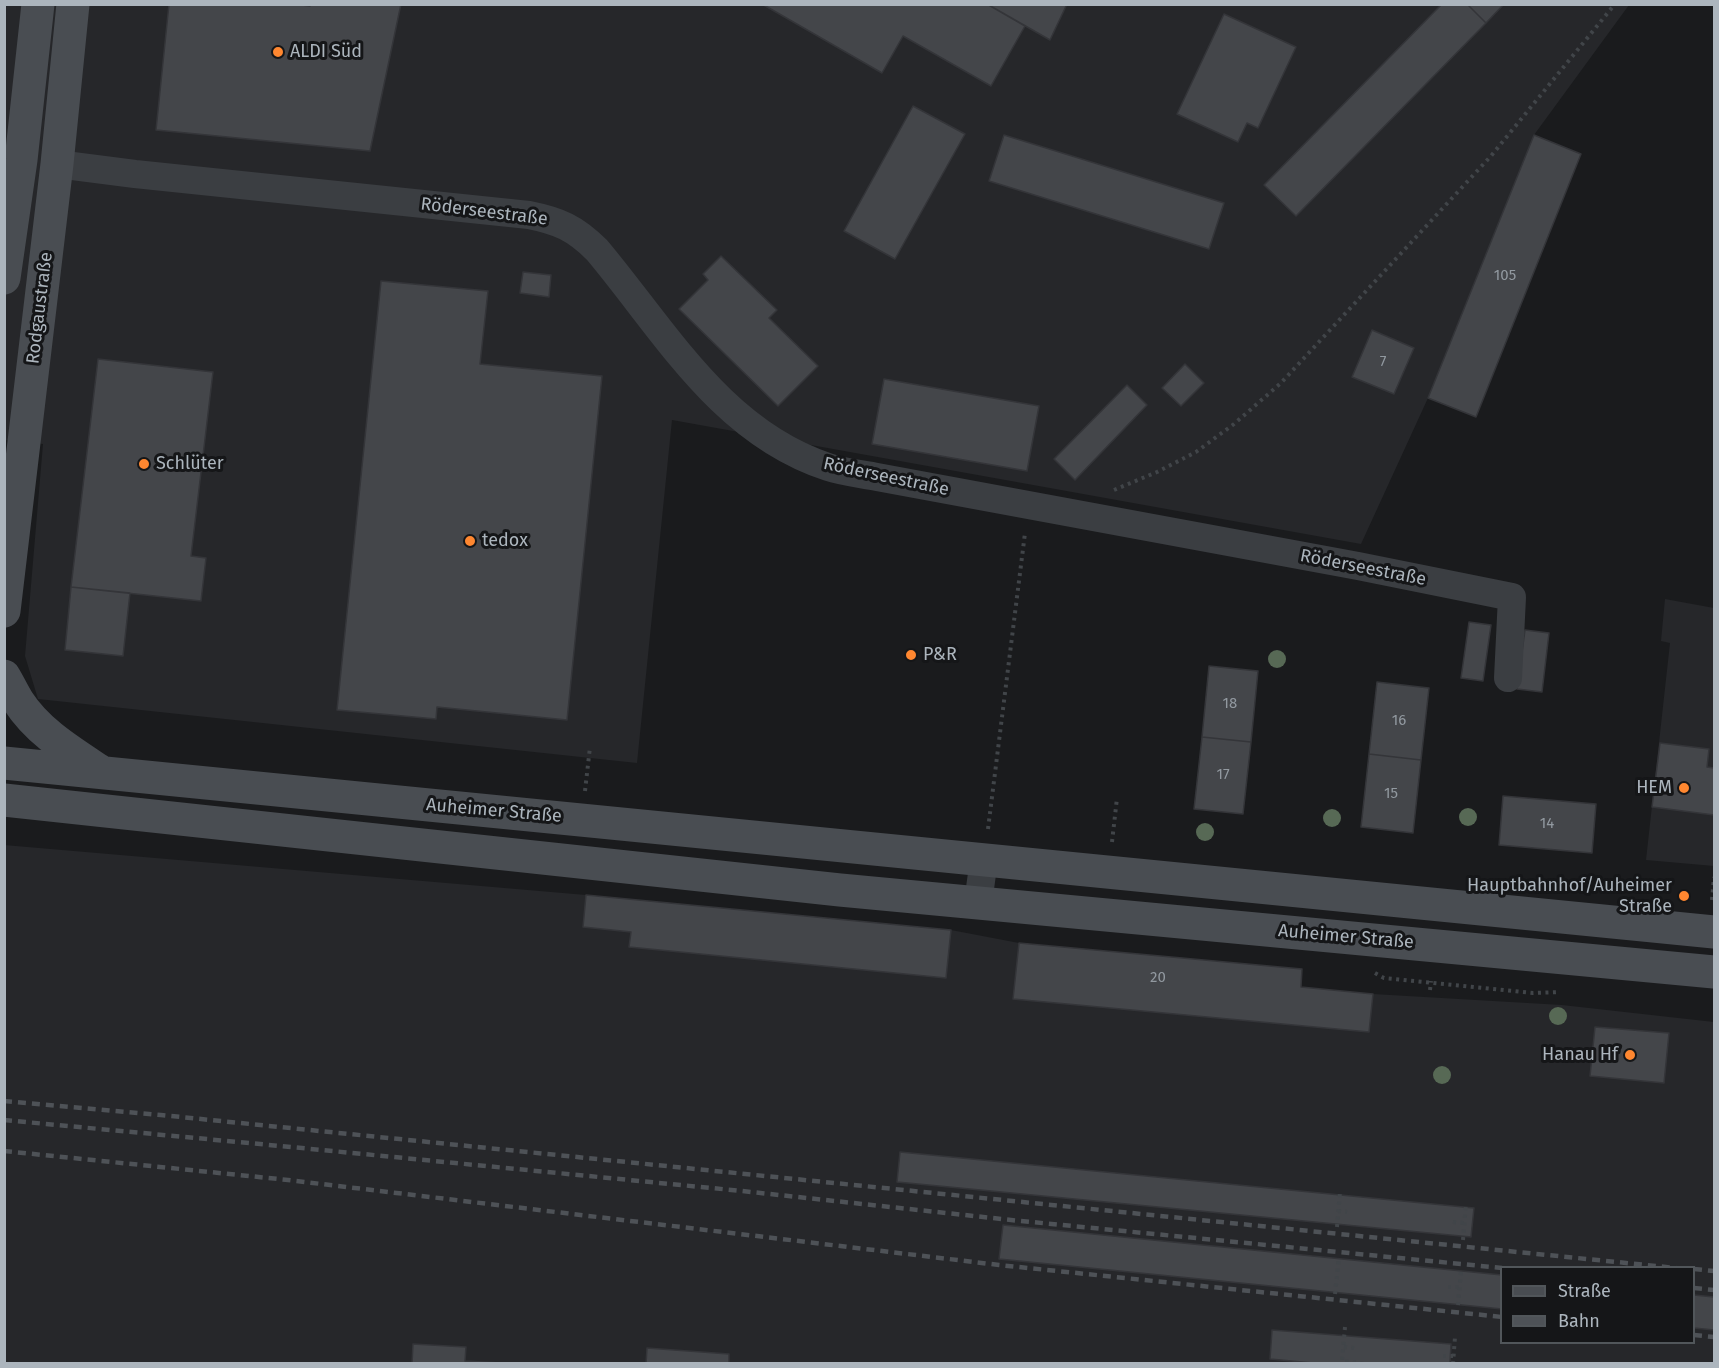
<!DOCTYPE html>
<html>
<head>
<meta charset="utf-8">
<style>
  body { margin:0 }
  #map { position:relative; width:1719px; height:1368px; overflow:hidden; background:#1a1b1d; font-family:"Fira Sans",sans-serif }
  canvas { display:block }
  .frame { position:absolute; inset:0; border:6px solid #acb5bd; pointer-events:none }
  .legend { position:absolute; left:1500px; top:1266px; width:195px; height:78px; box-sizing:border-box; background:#151618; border:2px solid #51565a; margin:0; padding:8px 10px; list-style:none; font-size:18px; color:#acb5bd }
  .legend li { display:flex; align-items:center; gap:12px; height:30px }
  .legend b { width:30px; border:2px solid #51565a }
</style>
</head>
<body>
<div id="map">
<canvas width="1719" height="1368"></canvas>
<div class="frame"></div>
<ul class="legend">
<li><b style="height:8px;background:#494d52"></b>Straße</li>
<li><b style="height:8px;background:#4e5257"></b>Bahn</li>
</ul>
</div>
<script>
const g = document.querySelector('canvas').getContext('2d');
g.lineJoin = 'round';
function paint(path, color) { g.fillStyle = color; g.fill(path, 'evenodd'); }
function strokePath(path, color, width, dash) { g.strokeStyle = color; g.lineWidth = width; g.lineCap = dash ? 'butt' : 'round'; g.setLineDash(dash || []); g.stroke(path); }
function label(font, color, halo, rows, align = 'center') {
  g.font = font + ' "Fira Sans",sans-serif'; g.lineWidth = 6; g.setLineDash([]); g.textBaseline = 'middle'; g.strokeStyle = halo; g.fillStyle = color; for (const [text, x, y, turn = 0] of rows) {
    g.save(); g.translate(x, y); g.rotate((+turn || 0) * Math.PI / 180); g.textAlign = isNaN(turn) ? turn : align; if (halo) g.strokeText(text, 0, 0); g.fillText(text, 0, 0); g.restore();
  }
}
const built = new Path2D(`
  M4 5H1629L1534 135 1428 398 1361 544 672 420 637 763 38 699 25 656 43 444 4 440Z
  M1665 599 1714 608V866L1646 860 1670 643 1661 641Z
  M4 845 586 895 951 930 1019 943 1302 969 1301 987 1373 994 1562 1005 1714 1022V1363H5ZM1502 1268H1694V1342H1502Z`);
const building = new Path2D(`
  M169 4H293L310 6V4H401L370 151 156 130Z
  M762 4H987L1025 26 991 86 903 36 882 73Z
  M987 4H1067L1050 40Z
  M1442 4H1467L1486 23 1296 216 1264 185Z
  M1467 4H1504L1486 23Z
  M1224 14 1296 47 1258 128 1247 123 1238 142 1177 114Z
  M913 106 965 134 895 259 844 231Z
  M1004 135 1224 203 1209 249 989 181Z
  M1534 135 1581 154 1476 417 1428 398Z
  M721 256 777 310 769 318 818 366 778 406 679 309 708 280 703 274Z
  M523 272 551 275 549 297 520 293Z
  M381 281 488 291 480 364 602 376 567 720 437 707 436 719 337 710Z
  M1372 330 1414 348 1394 394 1352 377Z
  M98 359 213 372 191 556 206 558 201 601 71 587Z
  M1185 364 1204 383 1181 406 1162 388Z
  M884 379 1039 406 1027 471 872 444Z
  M1127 385 1147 405 1075 480 1054 459Z
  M71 587 130 593 123 656 65 650Z
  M1469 622 1491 625 1483 681 1461 678Z
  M1525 630 1549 633 1542 692 1517 689Z
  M1209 666 1258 671 1251 742 1202 737Z
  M1377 682 1429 688 1421 760 1369 754Z
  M1202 737 1251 742 1243 814 1194 809Z
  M1660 743 1709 749 1707 767 1714 768V815L1652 807Z
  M1369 754 1421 760 1413 833 1361 827Z
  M1503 796 1596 804 1592 853 1499 845Z
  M586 895 951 930 946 978 629 947 631 932 583 927Z
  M1019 943 1302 969 1301 987 1373 994 1369 1032 1013 999Z
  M1595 1027 1669 1033 1664 1083 1590 1076Z
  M900 1152 1474 1208 1471 1237 897 1182Z
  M1003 1225 1502 1275V1309L999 1259Z
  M1694 1295 1714 1297V1330L1694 1328Z
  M1272 1330 1451 1344 1450 1364H1324L1270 1359Z
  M413 1344 466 1347 465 1361 519 1364H412Z
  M647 1348 729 1354V1364H646Z`);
const path = new Path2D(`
  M1114 490 1157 472 1196 452 1234 424 1281 383 1491 156 1615 4
  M585 791 590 747
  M988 829 1025 533
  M1112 842 1117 798
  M1712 900 1714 877
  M1375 973 1384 978 1533 993 1560 992
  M1430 990 1431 981
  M1338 1211 1347 1212
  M1453 1222 1464 1223
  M1337 1227 1340 1192
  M1463 1240 1466 1204
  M1448 1287H1460
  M1335 1294 1339 1257
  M1458 1305 1461 1271
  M1345 1327 1342 1361 1368 1364
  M1344 1347 1354 1348
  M1443 1356H1453
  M1453 1364 1455 1337`);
const minor = new Path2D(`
  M57 164 135 174 529 215C559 221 575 228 597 250 665 331 721 432 828 467 843 472 861 474 877 477L1358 566 1512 597 1508 678
  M978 903 984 859`);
const secondary = new Path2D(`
  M4 278 21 160 38 4
  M4 611 57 164 73 4
  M4 676C9 684 13 693 18 701 38 732 70 751 100 771
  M4 763 1714 932
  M4 800 840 890 1714 972`);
const rail = new Path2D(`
  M4 1101 161 1115 1676 1268
  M4 1120 291 1147 742 1191 1011 1220 1502 1268
  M4 1151 288 1180 999 1265 1502 1317
  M1694 1269 1714 1271
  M1694 1288 1714 1290
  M1694 1335 1714 1337`);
const trees = [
  [1277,659],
  [1468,817],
  [1332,818],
  [1205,832],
  [1558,1016],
  [1442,1075]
];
const markers = [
  [278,52,6,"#ff8730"],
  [144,464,6,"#ff8730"],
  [470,541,6,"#ff8730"],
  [911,655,6,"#ff8730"],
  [1684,788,6,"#ff8730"],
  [1684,896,6,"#ff8730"],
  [1630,1055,6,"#ff8730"]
];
const numberNames = [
  ["105",1505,276],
  ["7",1383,362],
  ["18",1230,704],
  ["16",1399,721],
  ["17",1223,775],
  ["15",1391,794],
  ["14",1547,824],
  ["20",1158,978]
];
const poiNames = [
  ["ALDI Süd",290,52],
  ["Schlüter",156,464],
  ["tedox",482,541],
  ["P&R",923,655],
  ["HEM",1672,788,"right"],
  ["Hauptbahnhof/Auheimer",1672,886,"right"],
  ["Straße",1672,907,"right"],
  ["Hanau Hf",1618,1055,"right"]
];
const streetNames = [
  ["Röderseestraße",484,212,7],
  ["Rodgaustraße",40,308,-83],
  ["Röderseestraße",886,477,12],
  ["Röderseestraße",1363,568,11],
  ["Auheimer Straße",494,811,5],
  ["Auheimer Straße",1346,937,5]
];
paint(built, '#26272a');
paint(building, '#44464a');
strokePath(building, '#343539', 1.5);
strokePath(path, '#414549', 4, [3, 4.5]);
strokePath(minor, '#3b3e42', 28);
strokePath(secondary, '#494d52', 33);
strokePath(rail, '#4e5257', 4.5, [8, 6]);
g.fillStyle = '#576955';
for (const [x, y] of trees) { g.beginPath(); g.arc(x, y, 9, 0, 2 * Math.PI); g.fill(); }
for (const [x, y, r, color] of markers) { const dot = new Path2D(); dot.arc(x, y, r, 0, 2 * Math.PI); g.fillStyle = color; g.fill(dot); strokePath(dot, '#151618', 2); }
label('15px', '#9299a0', null, numberNames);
label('18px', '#acb5bd', '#151618', poiNames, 'left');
label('18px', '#acb5bd', '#151618', streetNames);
</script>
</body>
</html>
